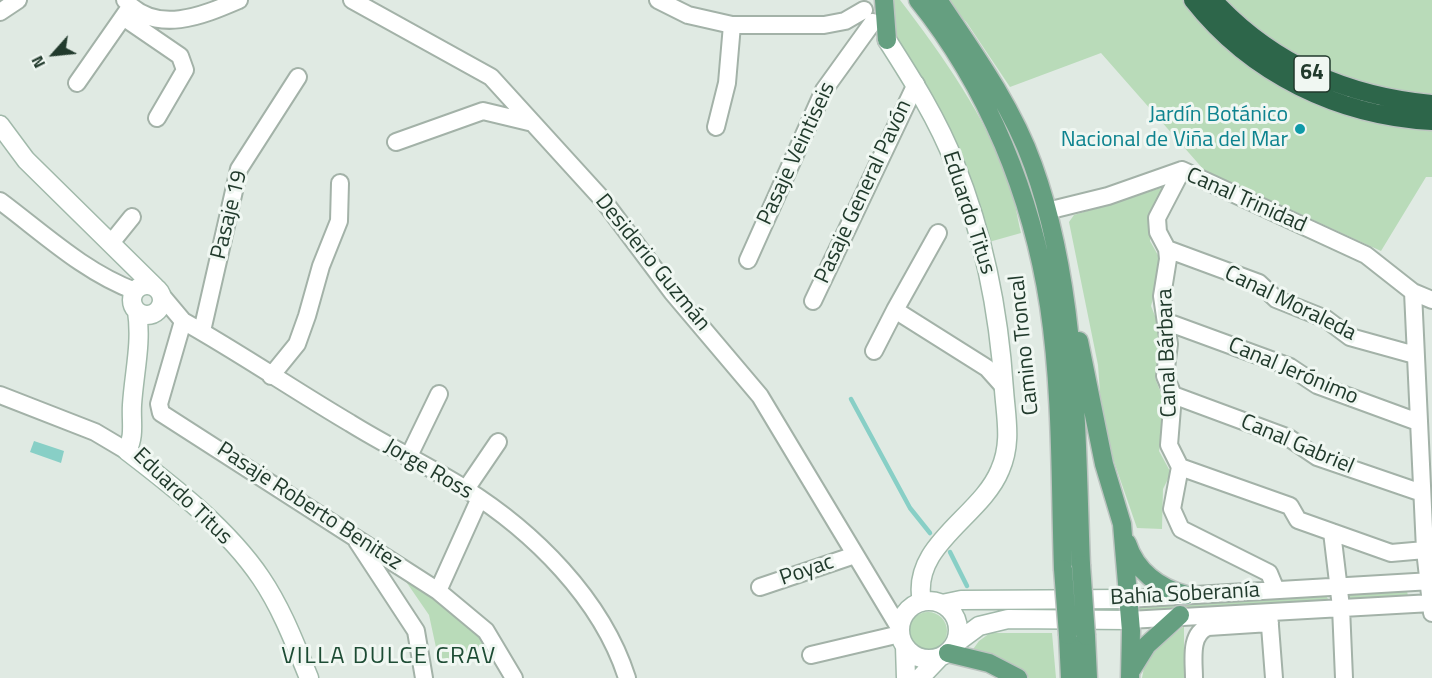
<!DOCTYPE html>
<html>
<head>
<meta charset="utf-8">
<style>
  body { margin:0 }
  #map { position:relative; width:1432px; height:678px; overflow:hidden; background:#e0eae3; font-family:"Titillium Web",sans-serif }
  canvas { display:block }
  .north { position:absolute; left:24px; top:24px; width:60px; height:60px; -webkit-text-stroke:4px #f0f7f2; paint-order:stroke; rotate:243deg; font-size:16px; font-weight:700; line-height:24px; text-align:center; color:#213a2c }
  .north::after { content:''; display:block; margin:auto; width:21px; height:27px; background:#213a2c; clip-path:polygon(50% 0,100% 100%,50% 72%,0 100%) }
</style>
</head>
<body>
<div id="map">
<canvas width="1432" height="678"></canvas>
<div class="north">N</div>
</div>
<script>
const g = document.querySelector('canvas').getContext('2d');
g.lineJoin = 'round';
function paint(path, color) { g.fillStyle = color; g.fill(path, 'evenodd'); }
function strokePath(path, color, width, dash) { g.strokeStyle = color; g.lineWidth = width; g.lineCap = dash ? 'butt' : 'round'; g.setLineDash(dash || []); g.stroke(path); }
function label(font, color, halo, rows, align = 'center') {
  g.font = font + ' "Titillium Web",sans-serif'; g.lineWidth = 6; g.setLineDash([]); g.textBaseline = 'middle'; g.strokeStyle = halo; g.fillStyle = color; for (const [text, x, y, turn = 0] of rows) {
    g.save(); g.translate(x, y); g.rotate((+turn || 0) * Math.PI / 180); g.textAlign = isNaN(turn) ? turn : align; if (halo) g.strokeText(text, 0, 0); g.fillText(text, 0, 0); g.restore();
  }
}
const green = new Path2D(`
  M891 0H900C943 56 986 117 1010 184 1015 200 1017 217 1021 233L989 242 895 39Z
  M947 0H1432V177H1426L1381 251 1204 170 1101 53 1010 87 967 23Z
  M1164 187 1153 220 1150 241 1159 257 1161 270 1151 306 1165 341 1155 378 1168 411 1159 451 1171 473 1163 489 1162 529 1137 528 1111 453 1101 406 1098 365 1069 222 1074 215Z
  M387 554 492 640 440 666 429 615Z
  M1407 591 1408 596 1347 599V593Z
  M1326 596 1328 599 1325 602 1138 610V606Z
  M909 631a19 19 0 1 1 38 0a19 19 0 1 1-38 0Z
  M1184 626V678H1142L1146 657Z
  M990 633H1052L1056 678H1029L997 658 971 652 979 641Z`);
const water = new Path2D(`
  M34 441 64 451 61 463 30 452Z`);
const stream = new Path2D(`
  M851 399 910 508 930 533
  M950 552 967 586`);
const street = new Path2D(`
  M125 0C156 36 204 15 239 0
  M352 0 491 77 603 200 672 292 760 396 900 629
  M658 0 688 15 732 25H824L845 21 864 10
  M0 12 18 0
  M123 17 180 56 185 70 157 118
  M77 83 130 7
  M716 127 727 83 732 25
  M396 142 483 111 533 123
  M1182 170 1157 218 1158 232 1167 249 1168 259 1162 296 1169 344 1165 376 1173 395 1169 445 1180 467 1172 509 1181 529 1269 573 1276 590
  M0 201C43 233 84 272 135 291
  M1047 211 1108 196 1182 170 1366 255 1413 292 1432 300
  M938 233 895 310 987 368 1004 387
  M111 243 132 217
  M1167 249 1259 283 1276 299 1326 319 1350 337 1415 355
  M748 260 824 90 873 22
  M1413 292 1425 550 1432 613
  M162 296 183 321C240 353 294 390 350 423 387 446 427 465 464 488 533 531 602 599 627 678
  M813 301 916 84
  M183 321 159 404 161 413 438 591 486 631 514 678
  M1167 322 1290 367 1317 385 1418 422
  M202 331 239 169 298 77
  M874 351 895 310
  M271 376 297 344 307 316 321 266 339 221 340 183
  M0 395 95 432 127 451
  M1173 395 1289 438 1317 457 1422 493
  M408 458 439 394
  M1180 467 1290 506 1298 520 1391 553 1425 550
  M466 489 498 442
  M1332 532 1341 607 1344 678
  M357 541 416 631 424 678
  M760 587 855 555
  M438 591 479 500
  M1127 599 1432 581
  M1269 613 1274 678
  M1129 620 1432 603
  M811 655 900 634
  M1194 678C1194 661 1189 634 1208 627L1270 623`);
const secondary = new Path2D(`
  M887 40C912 79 938 120 955 164 984 236 999 313 1004 390 1006 418 1012 443 1000 470 981 517 910 545 922 602
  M0 125 26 160 155 287
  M132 300a15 15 0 1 1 30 0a15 15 0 1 1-30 0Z
  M137 311C142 343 134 373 132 405 131 423 135 435 127 451 174 487 228 529 261 578 282 609 295 644 309 678
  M900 630a29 29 0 1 1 58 0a29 29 0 1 1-58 0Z
  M942 604 961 600 1127 599
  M956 643 979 626 1008 619 1129 620
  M905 646 906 678
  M920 678 938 659`);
const primary = new Path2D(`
  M884 0 887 40
  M918 0C988 87 1032 196 1049 306 1062 392 1060 482 1063 569
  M938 0C973 52 1012 106 1033 165 1078 290 1076 434 1081 565
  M1079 341 1104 464 1122 524 1131 631 1130 678
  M1127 543C1136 571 1159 588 1186 595
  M1068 635 1070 678
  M1086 636 1088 678
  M948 653 989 663 1018 678
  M1132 669 1147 645 1180 615`);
const highway = new Path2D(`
  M1193 0C1251 74 1339 116 1432 121
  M1213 0C1272 64 1345 96 1432 104`);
const primaryBridge = new Path2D(`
  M1081 565 1086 636
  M1063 569 1068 635`);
const markers = [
  [1300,129,6,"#0f9aa8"]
];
const shields = [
  [1312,74,36]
];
const shieldNames = [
  ["64",1312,74]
];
const cultureNames = [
  ["Jardín Botánico",1288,116],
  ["Nacional de Viña del Mar",1288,141]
];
const streetNames = [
  ["Pasaje Veintiseis",797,154,-65],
  ["Pasaje General Pavón",864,192,-65],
  ["Canal Trinidad",1246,201,24],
  ["Eduardo Titus",968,213,72],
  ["Pasaje 19",230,215,-76],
  ["Desiderio Guzmán",652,263,51],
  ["Canal Moraleda",1290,304,26],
  ["Camino Troncal",1025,345,-96],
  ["Canal Bárbara",1168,353,-92],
  ["Canal Jerónimo",1293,372,23],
  ["Canal Gabriel",1297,445,23],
  ["Jorge Ross",428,470,30],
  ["Eduardo Titus",182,497,44],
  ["Pasaje Roberto Benitez",309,507,33],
  ["Poyac",807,571,-19],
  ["Bahía Soberanía",1185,595,-3]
];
const neighbourhoodNames = [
  ["VILLA DULCE CRAV",389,657]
];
paint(green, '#b9dbb9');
paint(water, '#88cfc6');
strokePath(stream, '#88cfc6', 4.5);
strokePath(street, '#a3b2a8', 20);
strokePath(secondary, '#a1b9aa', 21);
strokePath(primary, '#bcc4c0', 21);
strokePath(highway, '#bcc4c0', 21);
strokePath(street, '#fff', 16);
strokePath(secondary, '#fff', 18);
strokePath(primary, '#659f80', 18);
strokePath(highway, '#2d664a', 18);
strokePath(primaryBridge, '#bcc4c0', 21, []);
strokePath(primaryBridge, '#659f80', 18);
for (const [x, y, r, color] of markers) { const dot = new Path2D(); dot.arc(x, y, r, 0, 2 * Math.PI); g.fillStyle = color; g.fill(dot); strokePath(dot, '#f0f7f2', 2); }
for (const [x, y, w] of shields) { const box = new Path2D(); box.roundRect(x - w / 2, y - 18, w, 36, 4.5); g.fillStyle = '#f0f7f2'; g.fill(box); strokePath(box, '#213a2c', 1.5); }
label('bold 21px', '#213a2c', null, shieldNames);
label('22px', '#0d838f', '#f0f7f2', cultureNames, 'right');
label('22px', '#213a2c', '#f0f7f2', streetNames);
g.letterSpacing = '1.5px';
label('24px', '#1d4c34', '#f0f7f2', neighbourhoodNames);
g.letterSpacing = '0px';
</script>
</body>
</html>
